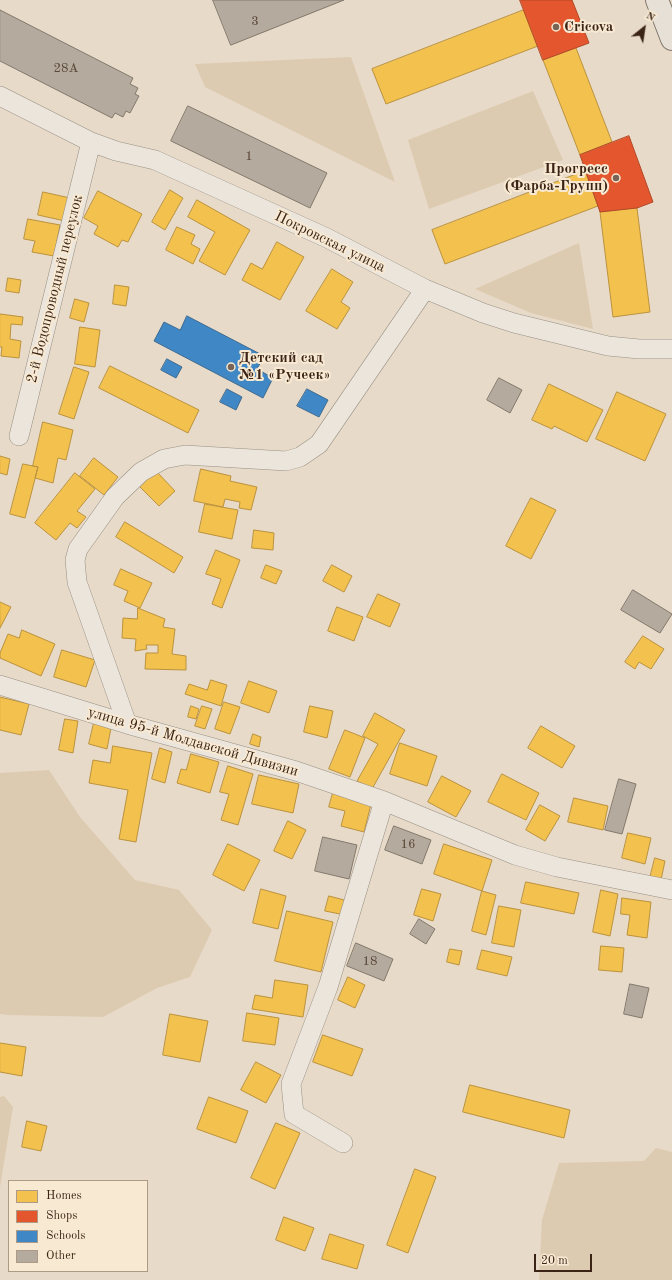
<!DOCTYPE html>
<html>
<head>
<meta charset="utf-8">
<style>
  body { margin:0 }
  #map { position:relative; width:672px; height:1280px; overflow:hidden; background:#e7dac8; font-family:"Old Standard TT",serif }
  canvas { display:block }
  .legend { position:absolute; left:8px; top:1180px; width:140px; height:92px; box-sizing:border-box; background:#f8e9d3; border:1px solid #ac9a87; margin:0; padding:5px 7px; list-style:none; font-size:12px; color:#3b2415 }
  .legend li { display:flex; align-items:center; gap:8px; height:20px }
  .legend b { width:20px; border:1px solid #ac9a87 }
  .north { position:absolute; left:624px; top:8px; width:40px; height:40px; -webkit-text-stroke:3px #f8e9d3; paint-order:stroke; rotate:30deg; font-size:11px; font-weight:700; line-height:16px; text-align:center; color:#3b2415 }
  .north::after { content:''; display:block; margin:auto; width:14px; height:18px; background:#3b2415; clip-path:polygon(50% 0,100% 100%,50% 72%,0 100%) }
  .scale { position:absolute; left:534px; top:1254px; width:58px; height:18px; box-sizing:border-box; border:2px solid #3b2415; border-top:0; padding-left:5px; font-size:12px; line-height:14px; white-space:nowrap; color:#3b2415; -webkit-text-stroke:3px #f8e9d3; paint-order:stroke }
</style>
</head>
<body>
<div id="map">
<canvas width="672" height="1280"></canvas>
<ul class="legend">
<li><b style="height:11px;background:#f2c14e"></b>Homes</li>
<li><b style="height:11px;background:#e4572e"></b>Shops</li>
<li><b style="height:11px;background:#3f88c5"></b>Schools</li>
<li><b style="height:11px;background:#b4aa9e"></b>Other</li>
</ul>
<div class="north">N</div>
<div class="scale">20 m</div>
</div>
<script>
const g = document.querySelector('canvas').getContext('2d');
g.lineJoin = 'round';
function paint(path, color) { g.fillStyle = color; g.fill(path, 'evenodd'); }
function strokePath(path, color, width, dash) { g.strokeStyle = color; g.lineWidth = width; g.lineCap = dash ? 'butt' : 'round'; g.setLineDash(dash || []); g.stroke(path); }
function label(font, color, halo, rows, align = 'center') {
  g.font = font + ' "Old Standard TT",serif'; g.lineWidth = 4; g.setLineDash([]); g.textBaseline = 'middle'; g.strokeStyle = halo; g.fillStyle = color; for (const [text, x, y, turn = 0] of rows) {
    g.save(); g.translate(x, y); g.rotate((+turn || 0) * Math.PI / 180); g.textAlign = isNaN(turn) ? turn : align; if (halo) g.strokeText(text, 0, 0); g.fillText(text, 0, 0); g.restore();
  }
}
const green = new Path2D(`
  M351 57 395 182 205 87 195 64Z
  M533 91 563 160 429 209 408 140Z
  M579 243 593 329 531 313 475 289Z
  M49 770 80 817 135 880 179 890 212 930 190 977 157 988 103 1017 8 1015 0 1014V773Z
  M4 1096 13 1107 0 1187V1097Z
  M656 1148 672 1152V1280H539L542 1220 559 1163 644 1161Z`);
const homes = new Path2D(`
  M524 10 538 46 386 104 372 69Z
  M576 48 612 142 580 155 543 60Z
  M585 171 598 206 445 264 432 230Z
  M170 190 183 198 165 230 152 222Z
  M98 191 142 214 128 242 122 240 118 247 94 234 98 226 84 218Z
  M43 192 70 198 65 221 38 215Z
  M197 200 250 230 225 275 199 261 215 232 188 217Z
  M637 208 650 312 613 317 600 212Z
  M28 219 60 225 54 256 32 252 35 241 24 239Z
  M177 227 195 235 191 244 200 249 193 264 166 250Z
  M277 242 304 257 280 300 242 280 251 263 262 269Z
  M332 269 353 282 341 302 350 308 337 329 306 311Z
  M8 278 21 280 19 293 6 291Z
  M115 285 129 287 126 306 113 304Z
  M75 299 89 303 84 322 70 318Z
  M0 314 23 317 22 325 11 324 10 339 21 341 19 358 1 356 2 347H0Z
  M80 327 100 330 95 367 75 364Z
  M110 366 199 410 188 433 99 388Z
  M74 367 89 372 74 419 59 414Z
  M549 384 603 410 587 442 554 426 552 429 532 420Z
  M617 392 666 414 645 461 596 439Z
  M43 422 73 430 66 460 58 458 53 483 35 478 38 467 33 466Z
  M0 456 10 459 7 475 0 473Z
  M94 458 118 477 104 495 80 476Z
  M23 464 38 467 25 518 10 514Z
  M201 469 231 476 230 481 257 487 251 510 239 508 240 502 225 499 223 507 194 501Z
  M156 471 175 491 159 506 140 487Z
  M75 473 95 489 77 511 86 517 77 528 70 523 56 540 35 523Z
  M531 498 556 510 531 559 506 546Z
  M205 504 238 510 232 539 199 532Z
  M125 522 183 557 174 573 116 537Z
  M254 530 274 533 273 550 252 548Z
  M216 550 240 560 222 608 212 604 221 579 206 574Z
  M266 565 282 571 276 584 261 578Z
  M332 565 352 576 344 592 323 581Z
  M121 569 152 583 140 608 124 601 128 591 114 585Z
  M378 594 400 604 390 627 367 617Z
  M0 602 11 607 0 628Z
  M337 607 363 617 354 641 328 631Z
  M138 608 165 619 163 627 175 629 172 654 186 656V670L145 669 146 653H158V645H146L147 649 135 651 136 639 122 638 123 618 137 619Z
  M22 630 55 644 41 676 0 658V653L8 634 19 638Z
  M643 636 664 649 651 669 639 662 635 669 625 662Z
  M62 650 95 660 86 687 54 677Z
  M211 680 227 685 221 706 185 694 189 684 207 690Z
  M249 681 277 691 269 713 241 703Z
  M0 697 29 704 21 735 0 730Z
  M224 702 240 707 230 734 215 729Z
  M191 706 199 709 196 719 188 717Z
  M202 706 212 709 205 729 195 726Z
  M310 706 333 711 327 738 304 732Z
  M375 713 405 730 372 789 357 781 378 744 363 736Z
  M65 719 78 721 73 753 59 750Z
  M94 723 111 728 107 749 89 744Z
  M541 726 575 746 562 768 528 748Z
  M345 730 365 738 350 777 329 769Z
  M253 734 261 737 259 747 250 744Z
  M400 743 437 756 427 786 390 774Z
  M113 746 152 753 136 842 119 839 128 790 89 783 93 760 110 763Z
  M160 748 172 752 165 783 152 779Z
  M191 754 219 762 210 793 177 783 181 769 186 770Z
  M228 766 253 774 238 825 221 820 229 794 220 792Z
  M502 774 539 793 526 820 488 802Z
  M259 775 299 784 293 813 252 804Z
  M442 776 471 791 456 817 428 802Z
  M333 793 371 804 364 832 341 826 345 811 329 807Z
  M574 798 608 806 603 830 568 822Z
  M540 805 560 816 545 841 526 830Z
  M288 821 306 830 292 859 274 851Z
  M628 833 651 838 645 864 622 858Z
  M228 844 260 860 244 891 213 875Z
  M444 844 492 860 482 891 434 874Z
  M655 858 665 861 661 880 650 878Z
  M526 882 579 893 574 914 521 903Z
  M261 889 286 896 278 929 253 923Z
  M422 889 441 894 433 921 414 915Z
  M601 890 618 894 610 936 593 932Z
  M482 891 496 895 486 935 472 931Z
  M329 896 348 901 345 915 325 911Z
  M622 898 651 902 647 938 627 935 630 915 621 914Z
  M499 906 521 910 514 947 492 943Z
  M287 911 333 922 321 972 275 961Z
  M601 946 624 948 622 972 599 970Z
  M450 949 462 951 459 965 447 962Z
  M482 950 512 957 507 976 477 969Z
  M348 977 365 985 355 1008 338 1000Z
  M275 980 308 985 303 1017 252 1009 255 995 272 998Z
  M247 1013 279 1018 275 1045 243 1041Z
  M170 1014 208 1021 200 1062 163 1055Z
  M323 1035 363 1049 352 1076 313 1062Z
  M0 1043 26 1047 22 1076 0 1072Z
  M256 1062 281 1075 266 1103 241 1090Z
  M470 1085 570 1110 564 1138 463 1112Z
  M209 1097 248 1111 236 1143 197 1129Z
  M27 1121 47 1126 41 1151 22 1147Z
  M276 1123 300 1133 275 1189 251 1178Z
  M415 1169 436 1177 408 1253 387 1245Z
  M284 1217 314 1228 305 1251 276 1240Z
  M330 1234 364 1245 357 1269 322 1259Z`);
const shops = new Path2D(`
  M520 0H572L589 43 543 60Z
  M629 136 653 202 637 208 600 212 580 155Z`);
const schools = new Path2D(`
  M187 316 264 356 257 369 273 378 263 398 154 341 164 322 180 330Z
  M167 359 182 367 176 378 161 370Z
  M227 389 242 397 236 410 220 402Z
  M307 389 328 400 319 417 297 406Z`);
const building = new Path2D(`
  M213 0H344L231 45Z
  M0 10 133 78 130 84 138 88 135 94 139 96 130 113 126 111 123 117 115 113 112 118 0 61Z
  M188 106 327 173 310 208 171 141Z
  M499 378 522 390 510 413 487 400Z
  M633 590 672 614 660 633 621 610Z
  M619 779 636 784 622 834 605 830Z
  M394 826 431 840 422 864 385 850Z
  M323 837 357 845 349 879 315 871Z
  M419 919 435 929 426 944 410 934Z
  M356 943 393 959 384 981 347 966Z
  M630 984 649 988 642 1018 624 1014Z`);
const minor = new Path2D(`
  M0 96 91 142 116 151 155 160 327 238 425 289 483 313 514 323 608 346 639 349H672
  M19 436 91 142
  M0 685 127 724 296 771 384 801 515 855 557 867 672 890
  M127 724 77 582 75 560 78 549 115 497 141 472 164 459 185 455 286 461 300 457 319 444 425 289
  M343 1143 294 1114 291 1084 328 987 384 801`);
const major = new Path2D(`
  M657 0 672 39`);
const markers = [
  [556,27,4,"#776454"],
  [616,178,4,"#776454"],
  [231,367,4,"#776454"]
];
const numberNames = [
  ["3",255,22],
  ["28А",66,69],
  ["1",249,157],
  ["16",408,845],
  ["18",370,962]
];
const poiNames = [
  ["Cricova",564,27],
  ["Прогресс",608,169,"right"],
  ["(Фарба-Групп)",608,186,"right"],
  ["Детский сад",239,358],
  ["№1 «Ручеек»",239,375]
];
const streetNames = [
  ["Покровская улица",330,242,26],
  ["2-й Водопроводный переулок",55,289,-76],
  ["улица 95-й Молдавской Дивизии",193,742,16]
];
paint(green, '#ddcbb1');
paint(homes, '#f2c14e');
strokePath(homes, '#bb923d', 1);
paint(shops, '#e4572e');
strokePath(shops, '#b14826', 1);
paint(schools, '#3f88c5');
strokePath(schools, '#3e6a90', 1);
paint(building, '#b4aa9e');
strokePath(building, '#82786c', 1);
strokePath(minor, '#9a9084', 20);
strokePath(major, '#82786c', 24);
strokePath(minor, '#ebe5dc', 19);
strokePath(major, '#e7e0d6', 22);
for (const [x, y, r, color] of markers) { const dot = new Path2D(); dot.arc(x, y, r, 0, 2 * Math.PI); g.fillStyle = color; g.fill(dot); strokePath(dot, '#f8e9d3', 1.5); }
label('13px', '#594637', null, numberNames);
label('bold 15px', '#3b2415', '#f8e9d3', poiNames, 'left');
label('15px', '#3b2415', '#f8e9d3', streetNames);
</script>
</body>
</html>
